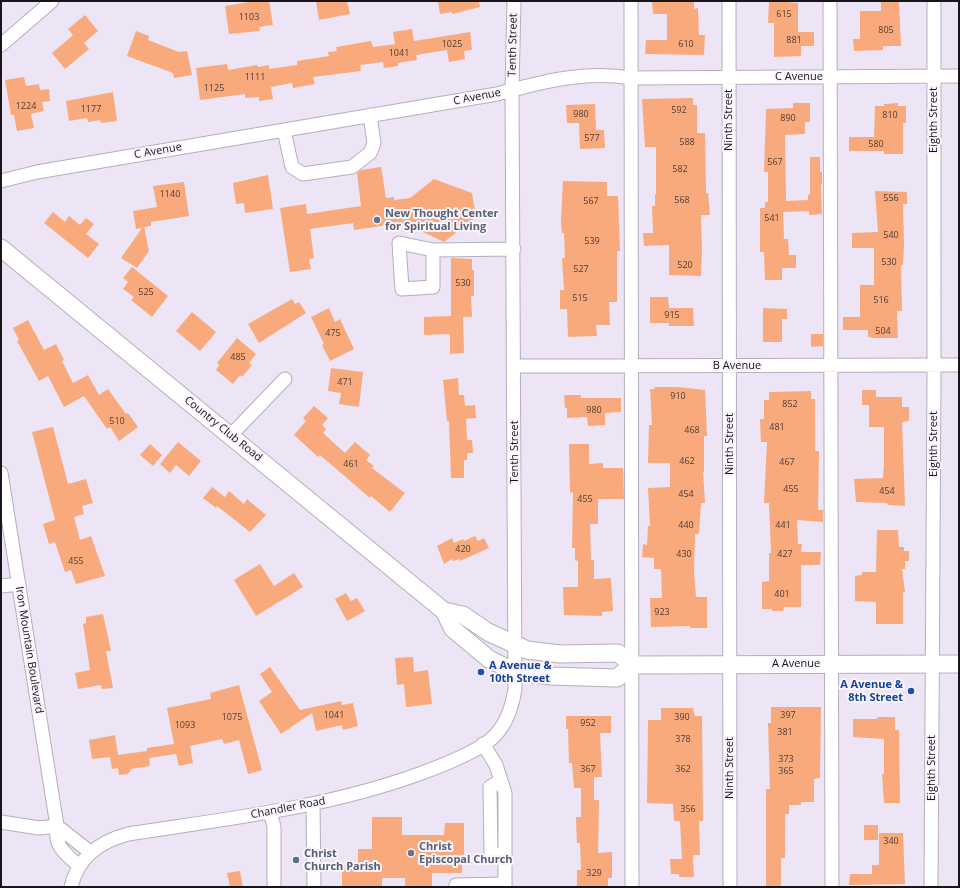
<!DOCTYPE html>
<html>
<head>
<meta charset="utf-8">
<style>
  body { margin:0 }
  #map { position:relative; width:960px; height:888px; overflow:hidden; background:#ede5f6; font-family:"Open Sans",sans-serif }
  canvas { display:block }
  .frame { position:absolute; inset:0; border:2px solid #18161b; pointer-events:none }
</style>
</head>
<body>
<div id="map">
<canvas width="960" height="888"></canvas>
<div class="frame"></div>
</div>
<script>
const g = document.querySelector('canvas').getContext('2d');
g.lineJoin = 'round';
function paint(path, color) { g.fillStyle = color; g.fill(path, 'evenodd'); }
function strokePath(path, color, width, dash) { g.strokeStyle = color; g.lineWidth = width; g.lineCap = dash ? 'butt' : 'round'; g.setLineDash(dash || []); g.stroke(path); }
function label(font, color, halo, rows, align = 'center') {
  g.font = font + ' "Open Sans",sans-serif'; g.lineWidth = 4; g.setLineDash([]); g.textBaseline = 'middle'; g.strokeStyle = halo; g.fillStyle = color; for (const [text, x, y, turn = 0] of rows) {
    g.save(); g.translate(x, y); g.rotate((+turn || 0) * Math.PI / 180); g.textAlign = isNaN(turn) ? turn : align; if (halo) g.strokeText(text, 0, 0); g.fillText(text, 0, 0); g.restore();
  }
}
const building = new Path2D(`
  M255 1H269L273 25 259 27 260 31 229 34 225 6Z
  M316 1H347L350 14 319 20Z
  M438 1H479L480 7 452 14V12L440 14Z
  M694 1V9L698 8 699 35H705L704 55 645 54 646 40H667V14H653L652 2Z
  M775 1 798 3V32H814V46H801V56L774 57V23H768L769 2Z
  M881 1H899L901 46H883V50L854 51 853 39H860V11H881Z
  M85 15 98 31 84 43 89 49 65 69 52 53 73 35 68 29Z
  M412 29 414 41 470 32 472 50 464 51 465 59 449 62 447 50 416 55 417 60 398 63V66L384 68 383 62 360 65 361 71 313 77 315 84 293 88 292 83 271 87 273 99 259 101V97L245 98V94L200 100 196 68 227 64 228 70 257 65 258 67 269 65V69L297 65V61L329 56 328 52 337 51 336 47 371 41 373 47 395 44 393 32Z
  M136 31 149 36 148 40 179 52 187 51 192 75 174 78 173 73 127 56Z
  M24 77 26 86 39 84 40 90 49 89 50 101 42 102 44 111 31 114 34 128 17 131 14 115H11L5 80Z
  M113 92 117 121 101 123 100 120 88 122 87 118 69 121 66 101Z
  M693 98V105H697V133H705L706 193H708L710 215H701L702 252 701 276 669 275V245L644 246 643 233H653L652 206H655V194H656V147H645L642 99Z
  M793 103H810V122H805V134L785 135 786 201 808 200V195L810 194V157H820V172H822V184H821L822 214 809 215V211L783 212 784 239H788L789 255H796V268H782V280H765L764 252H760V208H765V202H768V172H764L766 109 793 108Z
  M898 103V106H906V123H903V154H884V151H849V137H874L875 106H884V104Z
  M595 104 596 130H604L605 148 580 149 579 123H567L566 105Z
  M381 167 386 198 394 197V200L410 198 434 179 472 193 476 217 444 242 408 225 396 227 395 224 354 230 353 223 310 229 314 258 309 259 311 269 290 272 280 208 306 204 307 214 361 206 357 173 361 170Z
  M268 175 273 209 245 213 244 203 236 204 233 183Z
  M563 181 607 182V196H618L620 251H617V302H609L610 325H596L597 336 568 337 567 309H560V290H564L562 258H565L564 233H562L561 221Z
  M184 182 189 216 151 222V226L144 227 149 251 137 268 121 258 142 228 136 229 133 211 157 207 153 186Z
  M875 191 907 192V204H903L904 244 903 265H901L902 311H897L898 338H873L868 337V330H843V317H860V285H874V248H852V233L878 232Z
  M53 212 65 222 69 216 80 225 86 218 94 224 86 234 99 244 88 258 44 223Z
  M451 258 472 259V270H474V296H471L472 317H463L464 353 450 354V334L424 335V317L451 316Z
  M132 267 168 296 152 317 131 300 134 297 123 289 128 282 123 278Z
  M650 297H668L669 308H693L694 326H669V323H650Z
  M292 299 295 304 299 302 306 313 259 343 248 324Z
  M329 308 335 322 340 319 354 349 330 361 322 345 324 344 311 317Z
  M763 308 787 309V319H782V342H763Z
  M192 312 216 332 200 351 176 331Z
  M28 320 44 350 56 344 64 360 62 361 73 383 88 375 99 395 108 389 126 414 128 413 138 427 119 441 110 427 107 429 84 396 64 407 48 376 39 381 17 341 19 340 13 328Z
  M811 334H823V346L811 347Z
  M237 338 256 354 249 363 252 365 242 377 240 375 233 384 216 370 219 365 217 363Z
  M331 368 363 372 359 407 339 404 341 393 328 391Z
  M458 378 459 395H464L465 406 475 405 476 418 466 419 467 440H472L473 453H467V460H464V478H451L449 421H447L443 380Z
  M654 387H678L705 390 707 436H704V472H703L705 503H701L699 534H695L694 572 696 597H707V628H690V626L651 627 650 598H662L661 569H654V558L642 557 643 544 647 545 648 526H650L648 488 670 487V463H648L649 425H652L650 389H655Z
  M862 390H876V397H902V407H909V421L902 422 905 506 888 505 887 503 856 502 854 479 883 478 884 464V427H869V405H862Z
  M811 391V399H815V451H819L818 510H823V522L797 520 798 544H802L801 552H821L820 565H801V607H784L783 611H772V609H762V582L769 581V553H771L769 503H764L767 442H761L760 419H764V400H769V392Z
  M564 395H581V398H621V412L605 413V425L588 426 587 417 567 418V408H565Z
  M314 406 328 418 322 425 326 429 323 433 345 453 355 442 370 455 366 460 374 466 372 468 405 493 390 512 371 496 370 498 320 455 318 457 294 435 306 421 303 418Z
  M53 427 68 484 86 479 93 503 82 506 84 514 74 517 80 540 91 536 105 576 76 584 71 570 65 572 55 542 49 544 43 524 55 520 32 432Z
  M178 442 201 461 189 476 176 465 170 473 160 464Z
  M150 444 162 455 153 466 140 455Z
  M569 444H589V464L603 463V468H623L624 499H598V524H590L591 560H594V579L611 578 613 611 602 612V616L564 615 563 587H578V561L575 560V548H572L573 492 570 493Z
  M212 487 225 497 229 491 244 504 247 499 266 515 250 532 217 506 216 508 203 498Z
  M877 530H898L899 547H904V551H909V561H905V569H902L905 592H903V624H876V602L855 601V576L862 575V572H876Z
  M475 536 478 541 484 538 489 548 460 561 459 559 453 561 452 559 444 564 437 546 452 538 454 543 463 539 464 541Z
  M260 564 274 586 294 573 303 587 256 616 234 580Z
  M346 593 351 601 357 598 365 611 347 621 335 599Z
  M103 614 111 651H106L113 688 102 689 101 685 78 689 75 673 90 670 83 624 86 623V617Z
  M413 657 414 672 428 670 432 704 406 707 404 684 397 685 395 658Z
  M270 667 300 710 341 701 342 705 353 703 358 726 343 730 342 725 316 731 312 713 281 734 259 701 272 692 260 674Z
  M239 685 262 770 248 774 239 740 224 744 222 739 190 746 193 763 179 766 176 754 149 758 150 766 131 769 128 774 119 775 118 768 112 769 110 757 92 759 89 740 115 735 118 755 147 751V748L174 744 167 708 211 699 210 693Z
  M771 707H821L820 778 814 779V802H801V805H789V814H785V858H781V887H766V789H770L768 723H771Z
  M661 708H693L695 716H702L703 821H699L700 855H693L694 877H679V874H671L670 859H682L680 821H674L673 804 647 803 648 720H661Z
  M566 716H611V733H600L602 777H594V800H599L598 853 612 852V878H608V887H577V870H581L580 843H577L576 817H581V788H574L572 763H569L568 729H566Z
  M877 717H895V730H899L900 803H884L882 774H884V739L853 737V719H877Z
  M372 817H402V835H444L445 823H464V857H462V873H432V887H405V878H382V887H342V866H358V849H372Z
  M864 825H878V840H864Z
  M879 833H903L905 884 849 885 850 874H872V865H879Z
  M240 871 243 887H230L227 873Z`);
const minor = new Path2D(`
  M631 1 632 887
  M729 1 730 887
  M830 1 832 887
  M1 45 52 1
  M284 130 292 167 303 174 352 167 370 153 374 143 370 115
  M1 181 37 172 497 94C541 82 586 70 631 78L959 76
  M433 250V287L402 289 399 243 433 250 514 249
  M515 366 959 365
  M231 435 285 379
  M1 473 57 826C54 847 65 853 79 866
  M1 586 19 584
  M483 744 496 765 505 793V887
  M501 780 490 787 491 855 505 854
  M313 804 314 887
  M270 812 274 827V887
  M1 822 39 828 57 826
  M57 826 90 852
  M71 887C78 857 99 842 128 834 226 819 325 808 419 774 441 766 473 754 490 740 506 727 512 708 515 689L512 90 514 1
  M456 887V885L505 884
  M931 887 934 378V1`);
const major = new Path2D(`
  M1 248 444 611 453 629 489 659 515 672 551 676 617 678 632 665
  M444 611 463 615 488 632 527 650 560 654 618 653 632 665 959 664`);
const markers = [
  [377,220,4,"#6b7280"],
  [481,672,4,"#1a4fb4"],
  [911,691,4,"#1a4fb4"],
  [411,853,4,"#6b7280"],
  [296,860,4,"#5c6f8a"]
];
const numberNames = [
  ["615",784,14],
  ["1103",249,17],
  ["805",886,30],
  ["881",794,40],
  ["1025",452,44],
  ["610",686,44],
  ["1041",399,53],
  ["1111",255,77],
  ["1125",214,88],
  ["1224",26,106],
  ["1177",91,109],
  ["592",679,110],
  ["980",581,114],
  ["810",890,115],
  ["890",788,118],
  ["577",592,138],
  ["588",687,142],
  ["580",876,144],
  ["567",775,162],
  ["582",680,169],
  ["1140",170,194],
  ["556",891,198],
  ["568",682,200],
  ["567",591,201],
  ["541",772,218],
  ["540",891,235],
  ["539",592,241],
  ["530",889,262],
  ["520",685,265],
  ["527",581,269],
  ["530",463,283],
  ["525",146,292],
  ["515",580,298],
  ["516",881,300],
  ["915",672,315],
  ["504",883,331],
  ["475",333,333],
  ["485",238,357],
  ["471",345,382],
  ["910",678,396],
  ["852",790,404],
  ["980",594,410],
  ["510",117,421],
  ["481",777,427],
  ["468",692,430],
  ["462",687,461],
  ["467",787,462],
  ["461",351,464],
  ["455",791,489],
  ["454",887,491],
  ["454",686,494],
  ["455",585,499],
  ["440",686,525],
  ["441",783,525],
  ["420",463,549],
  ["430",684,554],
  ["427",785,554],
  ["455",76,561],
  ["401",782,594],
  ["923",662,612],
  ["1041",334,715],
  ["397",788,715],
  ["1075",232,717],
  ["390",682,717],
  ["952",588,723],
  ["1093",185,725],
  ["381",785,732],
  ["378",683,739],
  ["373",786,759],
  ["367",588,769],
  ["362",683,769],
  ["365",786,771],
  ["356",688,809],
  ["340",891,841],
  ["329",594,873]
];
const streetNames = [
  ["Tenth Street",513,45,-89],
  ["C Avenue",799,77],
  ["C Avenue",477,97,-11],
  ["Ninth Street",729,120,-90],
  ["Eighth Street",934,120,-90],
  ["C Avenue",158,151,-10],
  ["B Avenue",737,366],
  ["Country Club Road",223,429,39],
  ["Ninth Street",730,444,-90],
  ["Eighth Street",934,444,-90],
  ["Tenth Street",515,452,-90],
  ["Iron Mountain Boulevard",29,650,81],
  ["A Avenue",796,664],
  ["Ninth Street",730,768,-90],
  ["Eighth Street",932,768,-90],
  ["Chandler Road",288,808,-11]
];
const worshipNames = [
  ["New Thought Center",385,214],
  ["for Spiritual Living",385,227],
  ["Christ",419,847],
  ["Episcopal Church",419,860]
];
const transitNames = [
  ["A Avenue &",489,666],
  ["10th Street",489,679],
  ["A Avenue &",903,685,"right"],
  ["8th Street",903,698,"right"]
];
const serviceNames = [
  ["Christ",304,854],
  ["Church Parish",304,867]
];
paint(building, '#f8aa7d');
strokePath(minor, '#b5aebd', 15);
strokePath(major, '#b5aebd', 19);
strokePath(minor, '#fff', 13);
strokePath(major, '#fff', 17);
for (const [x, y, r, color] of markers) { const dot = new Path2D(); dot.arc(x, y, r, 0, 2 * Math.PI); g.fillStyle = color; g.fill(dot); strokePath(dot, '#f9f4fe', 1.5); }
label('9px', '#503b34', null, numberNames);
label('11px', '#18161b', '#f9f4fe', streetNames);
label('bold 11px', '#5b616d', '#f9f4fe', worshipNames, 'left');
label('bold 11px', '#164399', '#f9f4fe', transitNames, 'left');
label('bold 11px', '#4e5e75', '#f9f4fe', serviceNames, 'left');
</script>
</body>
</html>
